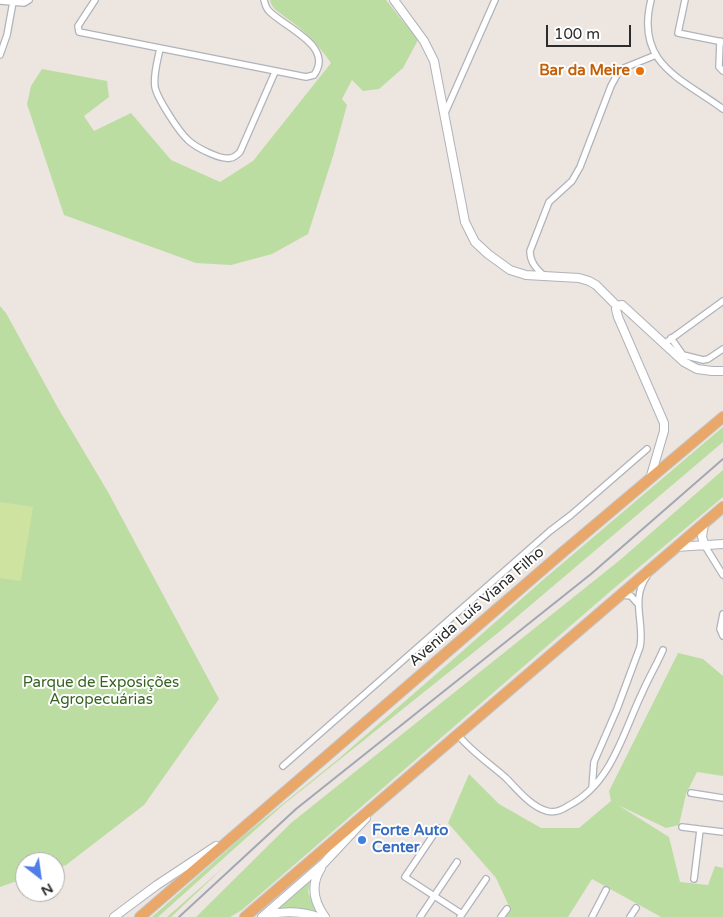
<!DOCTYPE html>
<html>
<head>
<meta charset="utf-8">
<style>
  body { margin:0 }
  #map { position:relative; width:723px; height:917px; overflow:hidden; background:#ece5e0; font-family:"Varela Round",sans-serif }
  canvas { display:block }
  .north { position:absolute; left:15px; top:852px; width:50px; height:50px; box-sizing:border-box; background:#fff; border:1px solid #ababab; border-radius:50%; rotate:150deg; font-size:14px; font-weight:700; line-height:20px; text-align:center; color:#2c2c2c }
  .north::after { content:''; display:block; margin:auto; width:18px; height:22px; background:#507de8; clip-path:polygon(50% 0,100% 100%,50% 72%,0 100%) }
  .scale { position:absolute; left:546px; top:25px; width:85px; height:22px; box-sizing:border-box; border:2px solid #2c2c2c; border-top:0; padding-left:6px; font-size:15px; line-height:18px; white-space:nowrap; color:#2c2c2c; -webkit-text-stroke:4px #fff; paint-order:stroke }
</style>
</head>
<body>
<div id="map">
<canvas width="723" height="917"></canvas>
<div class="north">N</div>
<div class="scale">100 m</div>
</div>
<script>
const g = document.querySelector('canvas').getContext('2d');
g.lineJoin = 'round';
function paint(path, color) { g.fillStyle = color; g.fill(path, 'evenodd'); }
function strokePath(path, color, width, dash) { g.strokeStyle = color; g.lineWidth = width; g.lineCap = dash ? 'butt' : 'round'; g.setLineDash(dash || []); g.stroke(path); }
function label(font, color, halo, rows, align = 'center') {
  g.font = font + ' "Varela Round",sans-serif'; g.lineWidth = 4; g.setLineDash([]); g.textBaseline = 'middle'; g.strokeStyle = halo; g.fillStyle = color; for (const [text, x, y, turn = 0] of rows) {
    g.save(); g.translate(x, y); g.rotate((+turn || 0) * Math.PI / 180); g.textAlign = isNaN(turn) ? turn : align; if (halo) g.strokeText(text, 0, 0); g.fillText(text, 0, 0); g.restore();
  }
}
const green = new Path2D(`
  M270 0H386L418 40 403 68 379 89 363 91 352 80 342 99 347 105 333 156 308 234 272 254 231 265 196 263 64 215 27 104 31 86 42 69 107 81 109 97 84 116 94 131 131 113 171 160 220 182 253 161 331 63C318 44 304 30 285 17 279 12 271 8 270 0Z
  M0 306 6 313 58 408 108 492 219 699 144 805 66 865 55 869V862H25V878L0 887Z
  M723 427V442L499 632 283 805 158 917H152L243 836 336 761 449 663 544 579Z
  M723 470V497L613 589 242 910 230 917H196L291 823 620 560Z
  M678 653 703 659 723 676V776L697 772 686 794 679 825 666 828 618 805 669 837 680 882 708 885 715 866 723 868V917H661L592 879 568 917H502L509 906 496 878 448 823 469 774 499 804 541 828H579L611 801 609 791Z
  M225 866 171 917H167Z
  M310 880 308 892 316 913 275 909Z`);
const pitch = new Path2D(`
  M0 502 33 507 21 581 0 578Z`);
const minor = new Path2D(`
  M95 0 78 26 79 32 306 77 314 75C335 46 284 27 269 11 266 8 265 4 264 0
  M651 0C635 64 681 78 723 109
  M685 0 678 33 723 42
  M0 1 24 3 29 0
  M720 41 719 67 723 71
  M160 48C158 60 153 74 155 87 157 98 179 132 188 140 195 147 220 160 230 158 234 158 237 155 240 152L275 72
  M0 55 7 35 13 2
  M445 113 495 0
  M545 277C537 269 530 263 530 251L549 202 572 181 580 167 611 86 618 73 624 68 656 55
  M671 338 683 355 703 360 708 359 723 349
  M664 344 723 301
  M705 546 723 575
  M622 595 631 596 638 604
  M723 614 720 629 723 636
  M458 735C472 752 489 763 506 778 517 789 531 807 547 811 554 813 562 810 568 806 612 784 623 732 643 691 649 677 657 664 663 650
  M283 766 550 531 571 515 647 449
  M592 788 594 762 617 709 640 647C645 623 630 600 647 576
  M691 793 723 798
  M682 827 723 832
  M438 828 405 877 462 914
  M694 879 700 830
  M420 917 457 862
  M460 917 486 879
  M501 917 507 909
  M592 917 606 890
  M630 917 636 908`);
const secondary = new Path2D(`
  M394 0 424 41 434 61 465 222 475 242 488 254 510 270 526 275 579 278 589 281 596 285 617 306 622 305 684 362 697 369 712 371H723
  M617 306 616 309 618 317 664 423V431L650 479
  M704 524 702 537 705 546
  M676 547 723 544
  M321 868C310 885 314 902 325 917
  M266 915C283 911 301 911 318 917
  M114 917 157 885 216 846
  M262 917 324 863 366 818`);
const trunk = new Path2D(`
  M140 917 563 552 723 417
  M245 917 723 507`);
const rail = new Path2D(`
  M179 917 296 809 591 574 723 459`);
const markers = [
  [640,71,5,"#e8710a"],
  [362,840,5,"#3f7fe0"]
];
const foodNames = [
  ["Bar da Meire",630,71]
];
const streetNames = [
  ["Avenida Luís Viana Filho",477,607,-41]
];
const parkNames = [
  ["Parque de Exposições",101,683],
  ["Agropecuárias",101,700]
];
const shopNames = [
  ["Forte Auto",372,831],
  ["Center",372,848]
];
paint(green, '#bcdda2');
paint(pitch, '#cee39f');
strokePath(minor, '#b0b3bb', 8);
strokePath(secondary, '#b0b3bb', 10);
strokePath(trunk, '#c4c4c4', 12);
strokePath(minor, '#fff', 5.5);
strokePath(secondary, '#fff', 8);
strokePath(trunk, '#e9a76a', 10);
strokePath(rail, '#a3a7b4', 2);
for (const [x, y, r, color] of markers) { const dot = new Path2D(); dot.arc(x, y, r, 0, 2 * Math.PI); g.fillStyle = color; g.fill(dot); strokePath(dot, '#fff', 2); }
label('bold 15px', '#c56008', '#fff', foodNames, 'right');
label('15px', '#2c2c2c', '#fff', streetNames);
label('15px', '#376322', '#fff', parkNames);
label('bold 15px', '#366cbe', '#fff', shopNames, 'left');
</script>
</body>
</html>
